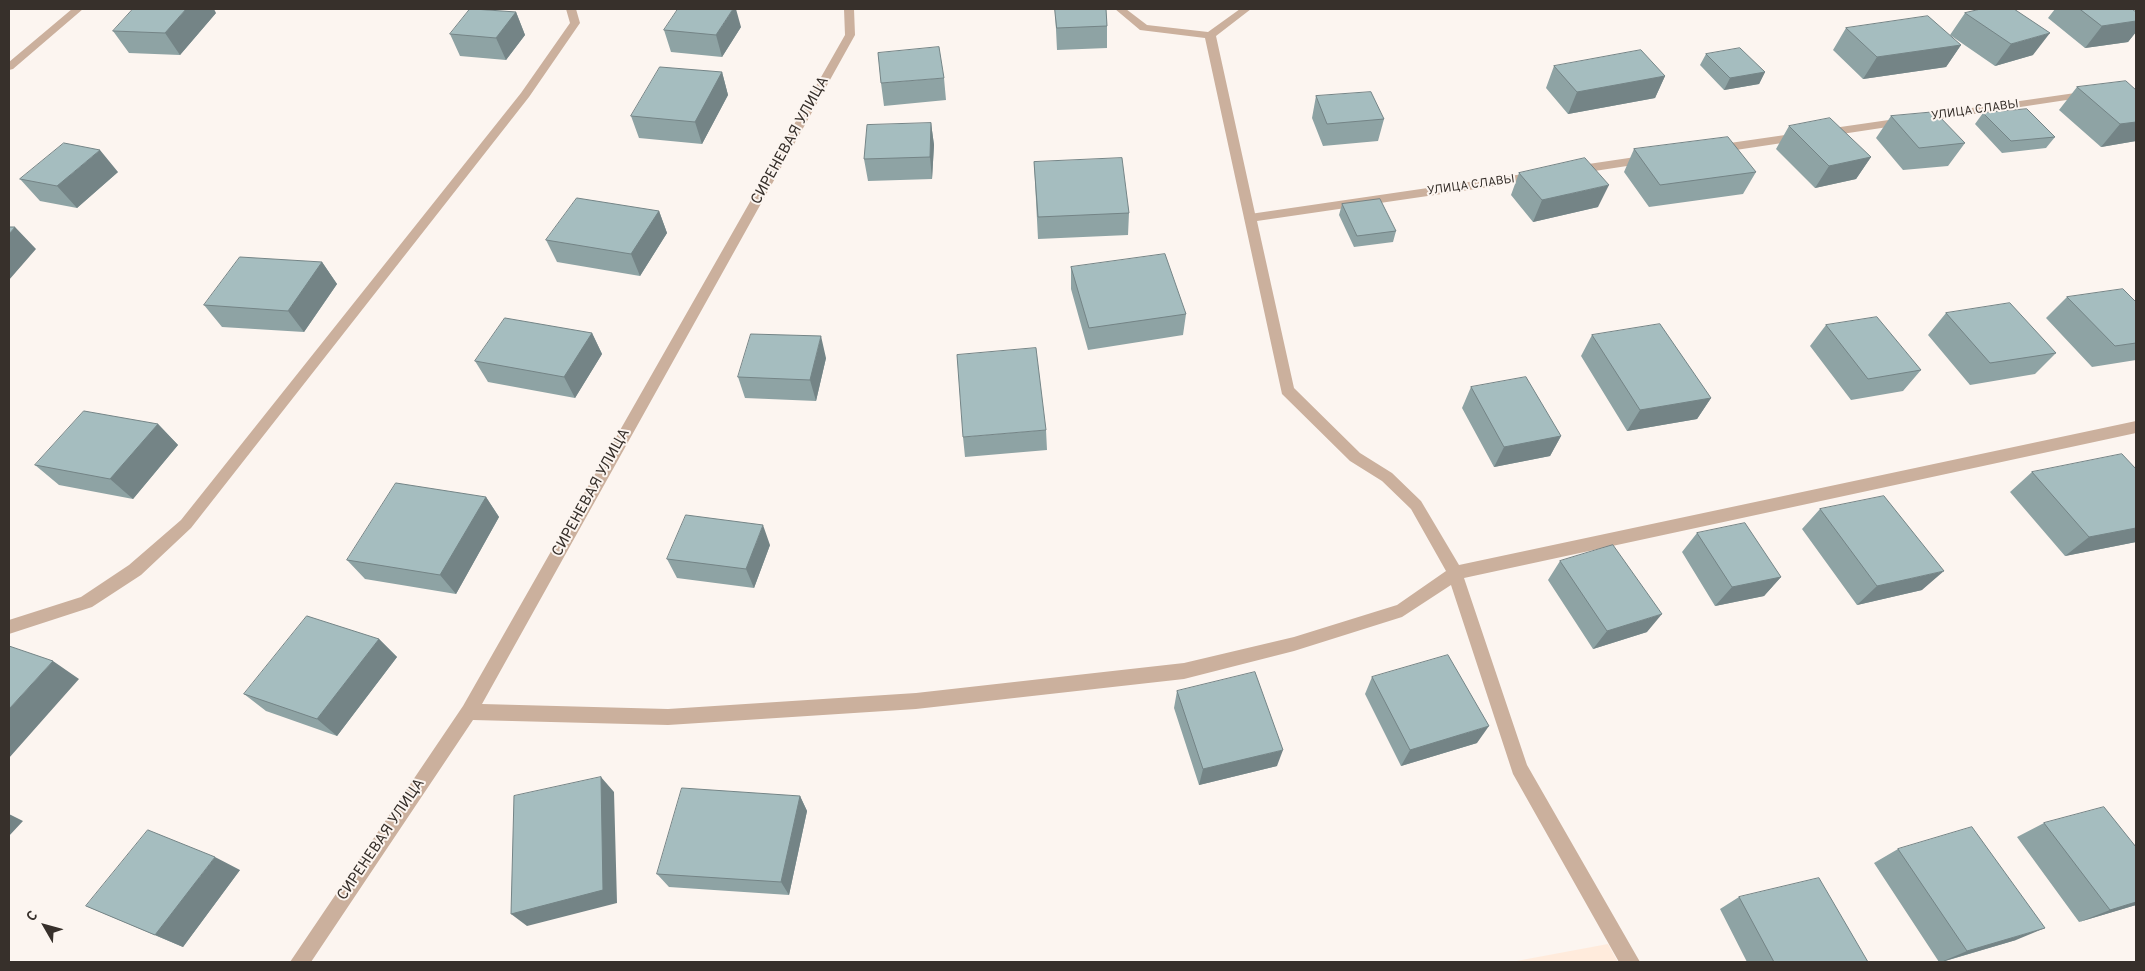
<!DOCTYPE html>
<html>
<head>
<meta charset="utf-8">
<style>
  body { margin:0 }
  #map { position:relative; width:2145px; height:971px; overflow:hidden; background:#fcf5f0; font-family:Overpass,sans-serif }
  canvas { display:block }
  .frame { position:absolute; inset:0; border:10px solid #37302b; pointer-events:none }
  .north { position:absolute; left:20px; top:901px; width:50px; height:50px; -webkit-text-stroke:4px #fcf5f0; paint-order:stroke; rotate:308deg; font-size:14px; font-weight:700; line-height:20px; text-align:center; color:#37302b }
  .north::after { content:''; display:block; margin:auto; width:18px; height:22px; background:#37302b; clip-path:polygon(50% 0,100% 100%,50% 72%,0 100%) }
</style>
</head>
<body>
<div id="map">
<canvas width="2145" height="971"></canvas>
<div class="frame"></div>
<div class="north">С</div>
</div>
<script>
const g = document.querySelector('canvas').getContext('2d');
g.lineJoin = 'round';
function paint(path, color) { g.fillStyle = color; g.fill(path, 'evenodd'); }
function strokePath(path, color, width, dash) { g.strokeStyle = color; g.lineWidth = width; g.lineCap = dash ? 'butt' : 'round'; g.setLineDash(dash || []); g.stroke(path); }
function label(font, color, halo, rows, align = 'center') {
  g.font = font + ' Overpass,sans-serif'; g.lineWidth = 4; g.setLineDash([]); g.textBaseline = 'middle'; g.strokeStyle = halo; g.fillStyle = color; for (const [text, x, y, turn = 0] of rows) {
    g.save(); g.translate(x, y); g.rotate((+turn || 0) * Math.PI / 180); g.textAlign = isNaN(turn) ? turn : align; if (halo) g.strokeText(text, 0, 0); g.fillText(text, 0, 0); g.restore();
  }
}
const built = new Path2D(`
  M1608 944 1618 962H1511Z`);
const lane = new Path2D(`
  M1115 9H1126L1147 25 1208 32 1240 9H1251L1216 36 1256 218 1254 221 1250 222 1244 218 1205 38 1140 30Z`);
const street = new Path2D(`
  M72 9H83L13 69 9 70V62Z
  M566 9H576L580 23 529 97 191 528 141 575 92 607 9 634V620L81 597 129 565 181 520 521 93 570 23Z
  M844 9H854L855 35 482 704 668 709 916 693 1184 663 1294 637 1397 605 1446 571 1411 509 1382 481 1350 461 1282 394 1244 218 1250 214 1537 172 1543 176 1537 180 1257 221 1294 388 1360 453 1392 473 1421 501 1459 565 2136 421V433L1464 578 1527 765 1640 962H1619L1513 774 1451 585 1402 617 1294 651 1184 679 916 709 668 725 473 720 311 962H290L463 706 845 35Z
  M2089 91 2093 92V96L1716 153 1710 149 1716 145Z
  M1649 155 1653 156 1655 159 1653 162 1575 174 1569 170 1575 166Z`);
const wall = new Path2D(`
  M1055 9H1106L1107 26V48L1057 50Z
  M2055 9H2132L2136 12V32L2128 42 2085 48 2048 18Z
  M516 12 525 35 506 60 460 56 450 34Z
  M216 13 180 55 129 53 113 31Z
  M1965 13 2033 55 1995 66 1950 35Z
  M741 27 722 57 671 52 664 30Z
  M1846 28 1961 45 1946 67 1863 79 1833 50Z
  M1706 54 1765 72 1759 84 1724 90 1700 65Z
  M1554 66 1665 76 1655 98 1568 114 1546 88Z
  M722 72 728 95 702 144 639 138 631 116Z
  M944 78 946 100 884 106 881 83Z
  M2077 87 2136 90V141L2101 147 2059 110Z
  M1316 96 1384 119 1378 141 1323 146 1312 118Z
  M1983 113 2055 137 2046 148 2002 153 1975 124Z
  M1891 116 1965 143 1948 166 1903 170 1876 138Z
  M931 123 934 145 932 179 868 181 864 159Z
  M1789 126 1871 157 1856 179 1815 188 1776 149Z
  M1634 149 1756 172 1743 194 1649 207 1624 172Z
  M1034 162 1129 213 1128 235 1038 239Z
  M118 172 77 208 40 201 20 179Z
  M1519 173 1598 207 1533 222 1511 195Z
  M1342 204 1396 231 1393 242 1354 247 1339 215Z
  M659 211 667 233 640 276 557 262 546 240Z
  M322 262 337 284 304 332 222 327 204 305Z
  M1071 267 1186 314 1183 335 1088 350 1071 289Z
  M2067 297 2136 302V360L2092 367 2046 318Z
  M1946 313 2056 353 2035 374 1970 385 1928 335Z
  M1826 325 1921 370 1903 391 1851 400 1810 346Z
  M592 333 602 354 575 398 488 382 475 361Z
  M1592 335 1711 398 1697 419 1627 431 1581 356Z
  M826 358 816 401 745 398 738 377Z
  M1471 387 1561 436 1550 456 1494 467 1462 408Z
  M158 424 178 445 133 499 59 485 35 465Z
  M1046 430 1047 450 965 457 963 437Z
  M2136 469V542L2065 556 2010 492 2032 472Z
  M486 497 499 517 456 594 365 579 347 560Z
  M1820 509 1922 590 1857 605 1802 529Z
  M1697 533 1781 577 1764 596 1715 606 1682 552Z
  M770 545 754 588 677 578 667 559Z
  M1560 561 1647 632 1593 649 1548 580Z
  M379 639 397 657 337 736 266 711 244 694Z
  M1372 677 1477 743 1401 766 1365 694Z
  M1177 691 1277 766 1199 785 1174 708Z
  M800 796 807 811 789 895 669 887 657 874Z
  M2044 823 2136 905 2079 922 2017 837Z
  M1898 849 2016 940 1942 962H1939L1874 863Z
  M240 870 183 947 86 906Z
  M1739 897 1868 962H1747L1720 909Z`);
const shadedWall = new Path2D(`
  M186 9H214L216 13 180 55 165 33Z
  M733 9H736L741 27 722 57 716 35Z
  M516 12 525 35 506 60 496 38Z
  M2136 21V32L2128 42 2085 48 2102 26Z
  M2050 33 2033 55 1995 66 2011 44Z
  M1961 45 1946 67 1863 79 1877 57Z
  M722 72 728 95 702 144 695 122Z
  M1765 72 1759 84 1724 90 1730 78Z
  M1665 76 1655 98 1568 114 1577 92Z
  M2136 122V141L2101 147 2120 124Z
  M931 123 934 145 932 179 930 157Z
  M100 150 118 172 77 208 57 186Z
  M1871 157 1856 179 1815 188 1829 166Z
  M1609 185 1598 207 1533 222 1542 200Z
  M659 211 667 233 640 276 631 254Z
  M15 227 36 249 9 280V234Z
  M322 262 337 284 304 332 288 311Z
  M592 333 602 354 575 398 564 377Z
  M821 336 826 358 816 401 810 380Z
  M1711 398 1697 419 1627 431 1640 410Z
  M158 424 178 445 133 499 110 479Z
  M1561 436 1550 456 1494 467 1504 447Z
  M486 497 499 517 456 594 440 575Z
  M763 525 770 545 754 588 746 569Z
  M2136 528V542L2065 556 2089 537Z
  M1944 571 1922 590 1857 605 1877 586Z
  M1781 577 1764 596 1715 606 1732 587Z
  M1662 614 1647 632 1593 649 1607 631Z
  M379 639 397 657 337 736 317 719Z
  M53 661 79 679 9 758V709Z
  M1489 726 1477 743 1401 766 1410 750Z
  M1283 750 1277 766 1199 785 1203 769Z
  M601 777 614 792 617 903 527 926 511 914Z
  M800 796 807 811 789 895 781 882Z
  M9 814 23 821 9 836Z
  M215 857 240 870 183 947 155 935Z
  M2136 902V905L2079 922 2110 910Z
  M2045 928 2016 940 1941 962 1967 951Z`);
const building = new Path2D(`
  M133 9H186L165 33 113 31Z
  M470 9H474L516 12 496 38 450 34Z
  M678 9H733L716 35 664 30Z
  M1055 9H1106L1107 26 1057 28Z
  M1981 9H2014L2050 33 2011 44 1965 13Z
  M2080 9H2132L2136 12V21L2102 26Z
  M1928 16 1961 45 1877 57 1846 28Z
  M939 47 944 78 881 83 878 53Z
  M1740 48 1765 72 1730 78 1706 54Z
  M1641 50 1665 76 1577 92 1554 66Z
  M660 67 722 72 695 122 631 116Z
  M2126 81 2136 90V122L2120 124 2077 87Z
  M1371 92 1384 119 1327 124 1316 96Z
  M2027 109 2055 137 2011 141 1983 113Z
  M1935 112 1965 143 1919 148 1891 116Z
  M1830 118 1871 157 1829 166 1789 126Z
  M931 123 930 157 864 159 867 125Z
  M1728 137 1756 172 1660 185 1634 149Z
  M64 143 100 150 57 186 20 179Z
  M1122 158 1129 213 1038 217 1034 162Z
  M1585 158 1609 185 1542 200 1519 173Z
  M577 198 659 211 631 254 546 240Z
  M1380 199 1396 231 1357 236 1342 204Z
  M9 227H15L9 234Z
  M1165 254 1186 314 1089 328 1071 267Z
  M240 257 322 262 288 311 204 305Z
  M2123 289 2136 302V343L2115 346 2067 297Z
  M2010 303 2056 353 1990 363 1946 313Z
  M1877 317 1921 370 1868 379 1826 325Z
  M505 318 592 333 564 377 475 361Z
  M1660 324 1711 398 1640 410 1592 335Z
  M751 334 821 336 810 380 738 377Z
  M1036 348 1046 430 963 437 957 355Z
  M1526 377 1561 436 1504 447 1471 387Z
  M84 411 158 424 110 479 35 465Z
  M2122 454 2136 469V528L2089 537 2032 472Z
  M396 483 486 497 440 575 347 560Z
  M1884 496 1944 571 1877 586 1820 509Z
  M686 515 763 525 746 569 667 559Z
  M1745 523 1781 577 1732 587 1697 533Z
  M1613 545 1662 614 1607 631 1560 561Z
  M307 616 379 639 317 719 244 694Z
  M9 646 53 661 9 709Z
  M1448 655 1489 726 1410 750 1372 677Z
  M1255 672 1283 750 1203 769 1177 691Z
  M601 777 603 890 511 914 514 796Z
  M682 788 800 796 781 882 657 874Z
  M2104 807 2136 847V902L2110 910 2044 823Z
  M1972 827 2045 928 1967 951 1898 849Z
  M148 830 215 857 155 935 86 906Z
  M1819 878 1868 962H1774L1739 897Z`);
const farStreetnames = [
  ["УЛИЦА СЛАВЫ",1975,111,-8],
  ["УЛИЦА СЛАВЫ",1471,186,-8]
];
const streetNames = [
  ["СИРЕНЕВАЯ УЛИЦА",791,141,-61],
  ["СИРЕНЕВАЯ УЛИЦА",592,493,-61],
  ["СИРЕНЕВАЯ УЛИЦА",382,840,-56]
];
paint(built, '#ffebdc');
paint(lane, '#cbb09d');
paint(street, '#cbb09d');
paint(wall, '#8ea3a4');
paint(shadedWall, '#748486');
paint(building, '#a5bdbf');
strokePath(building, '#748486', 1);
label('12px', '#37302b', '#fcf5f0', farStreetnames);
label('15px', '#37302b', '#fcf5f0', streetNames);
</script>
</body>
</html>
